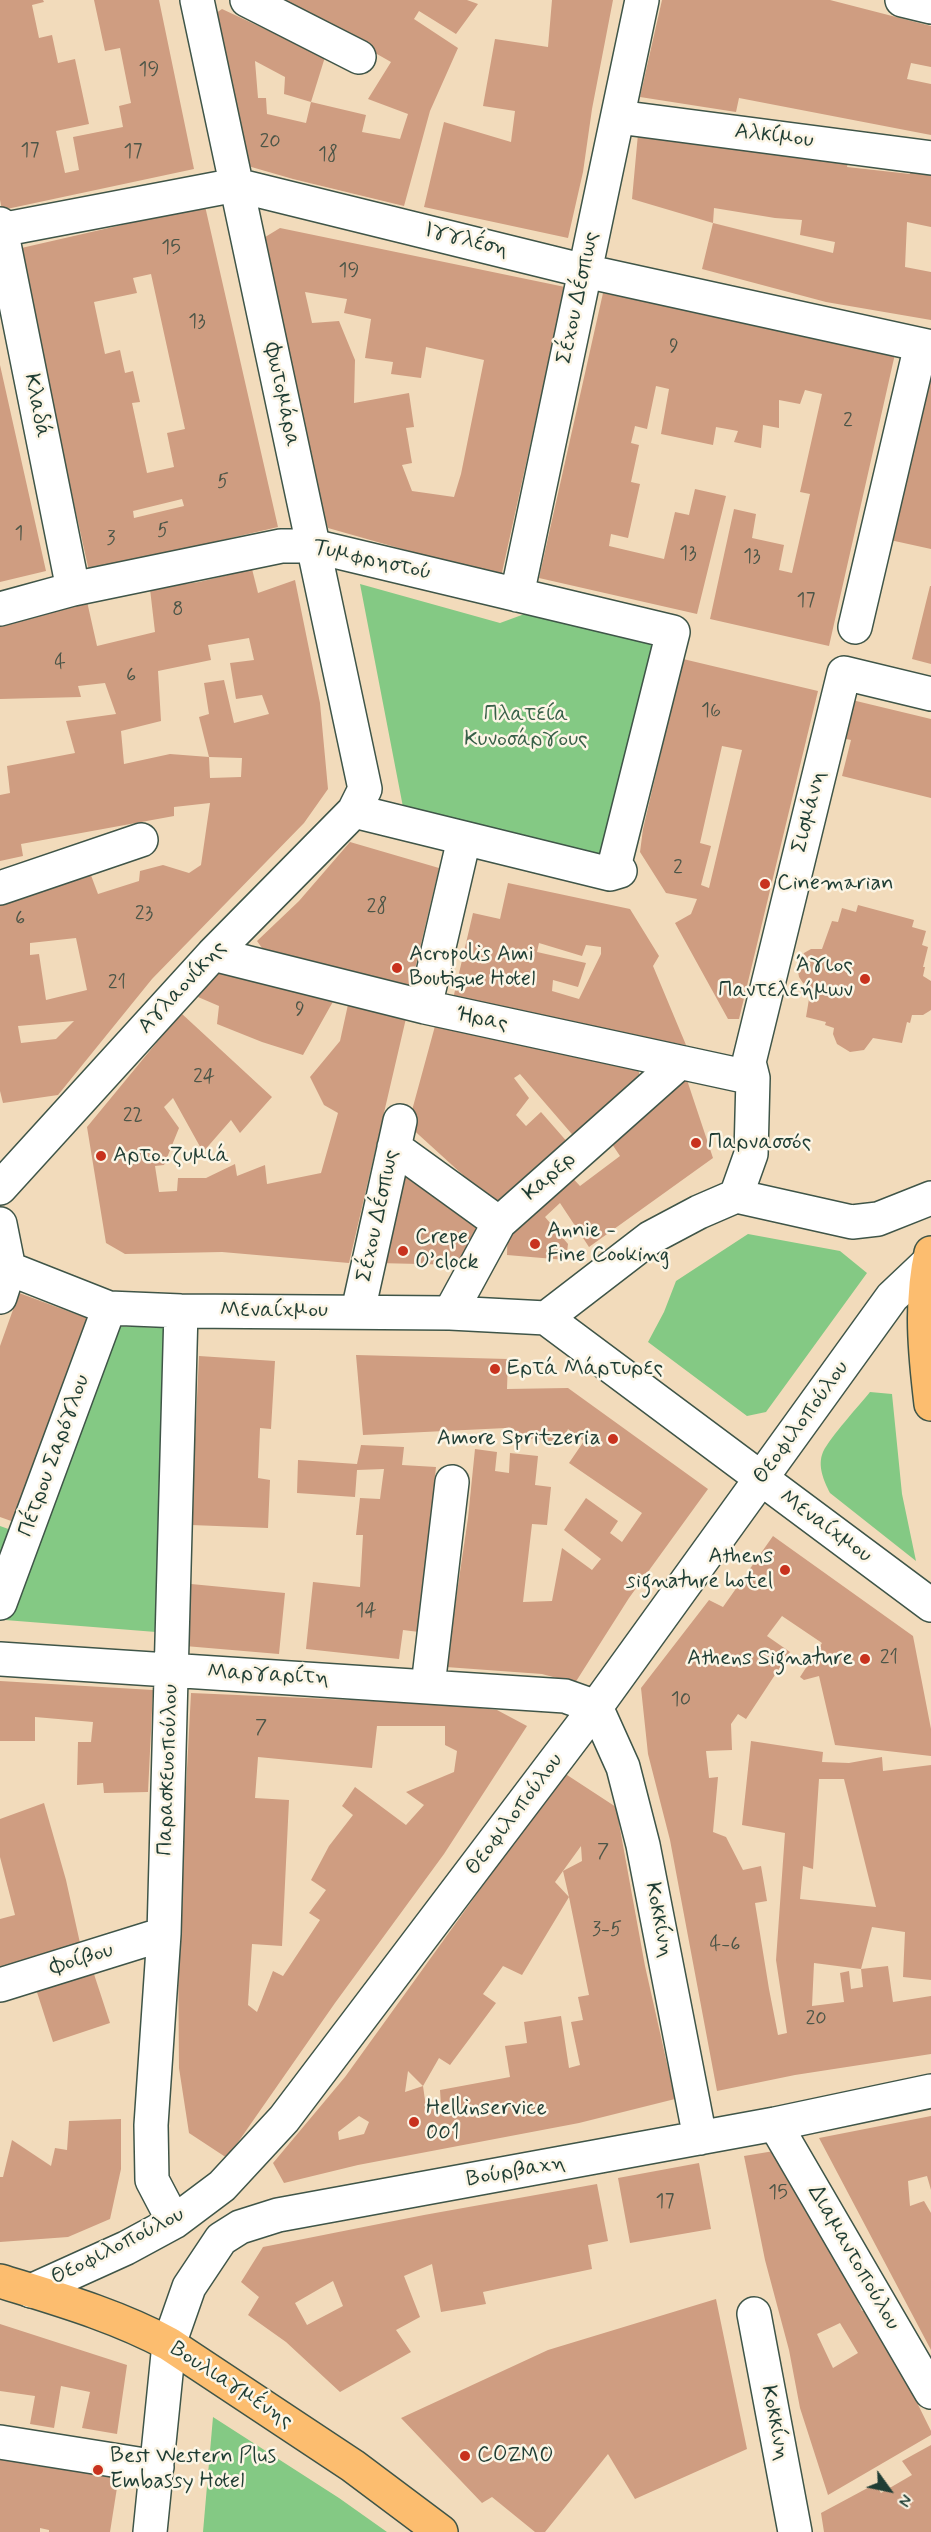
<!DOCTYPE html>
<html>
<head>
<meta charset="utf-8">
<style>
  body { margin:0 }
  #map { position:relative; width:931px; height:2532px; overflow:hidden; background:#f2dbbb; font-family:Mynerve,sans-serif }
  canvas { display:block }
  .north { position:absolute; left:859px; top:2460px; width:60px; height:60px; -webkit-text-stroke:4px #fcf5e5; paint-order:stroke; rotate:123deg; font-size:16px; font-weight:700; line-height:24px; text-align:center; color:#1f3d34 }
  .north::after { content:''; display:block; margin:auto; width:21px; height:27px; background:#1f3d34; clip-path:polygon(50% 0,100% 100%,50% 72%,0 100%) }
</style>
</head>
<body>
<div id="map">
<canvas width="931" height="2532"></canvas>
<div class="north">N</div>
</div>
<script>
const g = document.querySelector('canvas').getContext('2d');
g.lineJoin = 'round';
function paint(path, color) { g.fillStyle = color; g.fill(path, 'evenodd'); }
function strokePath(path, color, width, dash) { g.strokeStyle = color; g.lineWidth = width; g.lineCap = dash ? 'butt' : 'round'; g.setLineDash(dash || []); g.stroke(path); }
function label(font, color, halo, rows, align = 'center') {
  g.font = font + ' Mynerve,sans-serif'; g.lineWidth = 5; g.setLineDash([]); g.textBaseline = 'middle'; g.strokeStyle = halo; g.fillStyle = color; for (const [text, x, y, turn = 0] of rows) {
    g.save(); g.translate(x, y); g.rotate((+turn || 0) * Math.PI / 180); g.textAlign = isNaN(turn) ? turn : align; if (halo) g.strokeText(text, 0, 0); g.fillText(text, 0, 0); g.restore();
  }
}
const green = new Path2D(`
  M360 584 500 623 530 612 660 643 603 858 403 807Z
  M748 1234 840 1251 867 1273 766 1412 747 1416 648 1342 664 1312 676 1281Z
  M112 1326 167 1328 156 1632 5 1620Z
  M870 1392 892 1394 902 1494 916 1561 830 1493C824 1481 817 1466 823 1452 831 1436 858 1407 870 1392Z
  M0 1526 14 1531 0 1568Z
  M213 2417 339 2498 387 2532H203Z`);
const building = new Path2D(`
  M0 0H43L44 2 32 5 39 38 52 35 58 63 75 59 89 124 56 131 65 173 79 170 73 137 123 127 119 106 131 103 120 48 105 51 94 0H159L194 169 2 210 0 200Z
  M282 0H467L478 4 456 34 419 11 414 19 458 48 430 111 404 206 293 179 241 164 209 18 222 9 325 57 311 102 284 94 285 77 255 61 258 98H266L267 114 306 123 311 102 366 115 362 132 400 139 408 114 368 99 391 62Z
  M552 0H613L592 109 583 172 568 238 424 207 444 122 511 142 515 111 483 106 495 39 548 47Z
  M662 0H830L931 26V67L911 63 907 79 931 84V135L739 98 736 112 640 97Z
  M638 134 850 154 847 167 910 174 911 163 931 167V227L907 222 905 267 931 272V320L826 302 702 269 713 223 833 253 835 242 800 235 802 220 775 218 714 208 713 223 632 199Z
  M205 206 278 527 89 571 17 249ZM151 274 185 429 167 433 174 467 147 473 132 403 140 402 133 371 125 373 120 350 105 354 94 302 137 293 133 278ZM182 499 184 506 134 518 133 511Z
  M280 228 565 287 501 577 328 528 312 479 257 242ZM305 292 347 299 344 313 371 319 365 358 393 362 391 374 421 378 426 347 484 360 461 474 454 497 412 491 402 465 412 463 406 428 414 427 409 393 354 403 355 360 339 321 312 323Z
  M603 293 895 354 829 646 710 619 734 509 756 514 752 538 784 545 779 570 792 573 810 494 800 492 822 394 805 390 800 404 779 400V428L763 425 761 448 734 442 738 431 716 427 713 445 661 434 669 389 656 386 647 429 635 426 631 443 639 445 631 482 640 484 628 538 611 534 609 546 664 559 675 512 689 515 695 489 726 496 697 614 539 578Z
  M0 365 46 571 0 582Z
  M931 370V549L890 540Z
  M252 569 258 593 295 580 320 703 328 789 304 823 152 979 58 1095 3 1103 0 1091V897L89 870 98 894 139 881 140 871 163 865 189 873 201 865 210 803 174 807V816L21 844 23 856 0 861V795L10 793 7 766 75 753 66 721 116 714 105 683 78 686 81 697 0 699V615L86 597 97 646 155 632 150 589 199 582ZM249 638 254 660 230 663 236 699 262 695 269 714 234 723 224 680 204 683 209 714 199 717 209 757 242 758 241 777 210 778 209 757 170 754 124 764 121 731 161 721 158 671 211 660 208 645ZM76 938 87 990 46 1000 39 954 30 955V943ZM74 1021 56 1039 21 1043 18 1026Z
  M930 586H931V664L912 659Z
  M683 659 818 691 739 1019H728L675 923 691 914 697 899 666 893 640 852 643 829ZM722 746 742 750 709 888 701 885 711 846 700 843Z
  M852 700 931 719V798L842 776 851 740 842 738Z
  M350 842 439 868 410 990 262 948 257 941 299 901Z
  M508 883 630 909 659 956 653 966 686 1045 605 1032 453 999 473 913 500 919ZM539 943 582 956 586 945 601 947V954L579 999 552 991 553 980 578 987 586 963 537 952Z
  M858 905 914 920 912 927 926 931 922 945 928 947 923 967H925L923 976 931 981V1010L923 1015H912L910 1023 907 1022 902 1043 873 1038 864 1050 850 1052 837 1044 833 1034 834 1028 825 1025 826 1022 806 1017 811 987 803 983 799 977 797 966 804 953 811 949H822L832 921 838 922 842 908 856 912Z
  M212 968 335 998 303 1055 262 1042 217 1024 219 1006 198 997Z
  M349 1000 407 1014 349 1263 222 1252 125 1254 106 1243 87 1127 181 1013 272 1097 240 1133 231 1120 203 1152 173 1098 164 1107 179 1128 164 1165 155 1166 159 1192 177 1191 178 1178H206L235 1164 237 1176 265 1165 267 1184 321 1173 338 1113 324 1105 310 1077 340 1041Z
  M435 1026 638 1067 641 1084 577 1140 520 1074 514 1078 529 1098 516 1115 526 1126 541 1112 569 1144 499 1201 454 1182 463 1175 408 1125Z
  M669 1078 687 1080 713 1158 589 1247 560 1203 545 1217 568 1244 566 1260 507 1255 508 1221 567 1172 580 1186 620 1156 606 1135Z
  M397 1172 487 1227 462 1265 377 1263Z
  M19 1293 92 1320 14 1522 0 1517V1346Z
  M356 1355 508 1359 507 1389 568 1388 708 1489 629 1598 575 1683 542 1674 446 1667 468 1518 475 1449 497 1452 495 1471 509 1473 510 1453 538 1456 535 1485 551 1487 547 1525 532 1524 523 1602 552 1601 562 1548 592 1570 601 1559 564 1530 586 1498 618 1521 610 1533 622 1542 642 1513 569 1463 584 1441 568 1429 562 1443 505 1435 506 1428 363 1435Z
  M199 1356 275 1361 271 1429 260 1428 258 1478 270 1480 268 1528 191 1525Z
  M361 1445 404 1447 402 1465 436 1467 419 1632 403 1630 399 1659 306 1649 313 1582 360 1587 363 1535H356L360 1498 380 1499 384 1469 357 1470 355 1497 297 1493 298 1460 357 1464Z
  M773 1536 913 1636 931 1729V1756L835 1745 819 1676 804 1680 800 1677 822 1643 782 1616 767 1636 790 1652 746 1719 738 1714 731 1724 732 1750 706 1751 709 1778 718 1777 713 1832 726 1837 743 1870 761 1866 767 1901 755 1903 769 1989 778 2035 787 2033 776 1960 785 1833 742 1825 751 1741 823 1752 822 1762 849 1763 882 1757 883 1771 931 1765V1980L903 1977 905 1932 872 1927 861 1969 814 1963 812 2006 844 2002 840 1973 849 1971 851 1989 863 1987 861 1969 888 1966 893 2002 931 1996V2054L795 2075 717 2091 670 1840 648 1754 641 1688 709 1600 723 1607ZM819 1779H844L876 1907 800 1899 803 1866 813 1869Z
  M191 1584 285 1593 279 1654 185 1646Z
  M0 1681 153 1690 148 1792 104 1793 103 1783 77 1785 78 1742H91L93 1722 35 1717V1741H0Z
  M191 1693 445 1704 497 1710 527 1726 444 1854 335 2003 227 2158 189 2133 179 2068 178 1940ZM377 1726H445V1745L457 1751 454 1772 406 1792 424 1805 406 1825 355 1787 342 1806 353 1815 329 1846 311 1880 326 1890 309 1913 320 1920 283 1976 273 1971 257 2012 248 2005 252 1944 282 1946 289 1800 255 1798 258 1757 372 1768Z
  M564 1773 616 1807 645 1966 675 2099 579 2123 358 2165 284 2183 273 2163 345 2077ZM581 1846 582 1861 563 1871 569 1897 589 1995 578 1997 583 2020 571 2022 580 2065 569 2068 561 2016 524 2022 527 2043 505 2046 510 2077 440 2090 441 2105 426 2107 423 2086 439 2058 450 2065 496 2003 483 1994 503 1966 522 1975 569 1897 555 1882ZM408 2071 423 2086 405 2092ZM359 2116 369 2122 364 2134 339 2140 338 2132Z
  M44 1803 66 1880 80 1943 0 1968V1919L15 1915 0 1857V1819Z
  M92 1968 110 2023 53 2042 35 1986Z
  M931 2116V2190L927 2176 908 2181 910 2206 924 2201 931 2213V2350L819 2138Z
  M121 2119V2169L110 2219 68 2237 0 2242V2177H3L12 2140 51 2166 55 2148 67 2150 69 2121Z
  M780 2150 827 2232 862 2311 874 2305 895 2358 931 2431V2435L828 2495 800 2408 789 2350 765 2260 744 2156ZM840 2323 858 2353 833 2368 817 2334Z
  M699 2163 711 2229 630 2243 618 2178Z
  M597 2184 608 2241 588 2245 592 2269 483 2292 486 2304 441 2312 432 2264 404 2276 420 2317 396 2330 411 2352 340 2392 286 2342 248 2315 259 2297 241 2282 263 2247 424 2215ZM333 2281 343 2306 307 2325 295 2303Z
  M716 2299 747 2449 635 2499 608 2454 545 2532H535L492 2497 482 2503 401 2418 548 2350Z
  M0 2324 127 2365 117 2434 82 2428 90 2392 61 2386 54 2428 30 2424 35 2396 0 2391Z
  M931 2445V2532H824L821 2513 875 2484 881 2493 912 2475 902 2461Z
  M0 2454 119 2475 110 2532H49V2530L40 2528V2532H0Z`);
const minor = new Path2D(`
  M247 0 359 57
  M902 0 931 7
  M618 117 931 158
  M0 224 73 589
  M0 230 236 185 585 271 931 347
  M517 595 642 0
  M0 609 73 589 281 546H313L673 632 615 863 620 871 610 874 354 811
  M855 627 921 345
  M0 888 141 840
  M213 954 425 1007 753 1078
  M425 1007 464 839
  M394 1147 499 1223
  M0 1188 213 954 354 811 365 789 197 0
  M736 1196 751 1154 753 1078 749 1062 844 673 931 694
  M736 1196 852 1222 878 1219 931 1198
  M0 1224 9 1269 0 1297
  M0 1265 109 1308 181 1311 450 1313 546 1318 931 1605
  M358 1311 400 1121
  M450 1313 499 1223 679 1063
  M546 1318 650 1238 699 1212 736 1196
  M0 1603 109 1308
  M0 1659 565 1696 596 1707 623 1767 643 1845 700 2138
  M428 1686 452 1482
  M0 1985 164 1934
  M775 2124 931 2392
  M174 2222 152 2180 151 2125 164 1934 181 1311
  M31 2291 126 2248 174 2222 222 2186 284 2119 596 1707 892 1297 929 1262
  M754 2314 795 2532
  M0 2442 157 2467
  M150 2532 169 2344 189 2287 221 2239 240 2227 278 2215 775 2124 931 2091`);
const major = new Path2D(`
  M931 1253C920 1302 925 1354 931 1404
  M0 2281C58 2299 115 2315 169 2344L353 2466 441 2532`);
const markers = [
  [765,884,6,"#c8321e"],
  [397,968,6,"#c8321e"],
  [865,979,6,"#c8321e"],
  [696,1143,6,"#c8321e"],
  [101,1156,6,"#c8321e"],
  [535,1244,6,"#c8321e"],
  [403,1251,6,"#c8321e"],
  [495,1369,6,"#c8321e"],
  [613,1439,6,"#c8321e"],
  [785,1570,6,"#c8321e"],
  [865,1659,6,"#c8321e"],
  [414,2122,6,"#c8321e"],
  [465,2456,6,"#c8321e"],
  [98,2470,6,"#c8321e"]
];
const numberNames = [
  ["19",149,71],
  ["20",270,143],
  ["17",30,152],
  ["17",133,153],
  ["18",328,156],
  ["15",171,249],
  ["19",349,272],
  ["13",197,323],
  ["9",674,348],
  ["2",848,422],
  ["5",223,483],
  ["5",163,532],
  ["1",19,535],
  ["3",111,540],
  ["13",688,555],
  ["13",752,558],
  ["17",806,602],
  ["8",178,611],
  ["4",60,664],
  ["6",131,677],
  ["16",711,712],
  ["2",678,869],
  ["28",377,908],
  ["23",144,915],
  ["6",20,920],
  ["21",117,984],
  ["9",300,1011],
  ["24",204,1078],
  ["22",133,1117],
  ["14",366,1612],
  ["21",889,1659],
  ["10",681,1701],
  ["7",261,1729],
  ["7",603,1853],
  ["3-5",607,1931],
  ["4-6",725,1946],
  ["20",816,2020],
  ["15",778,2194],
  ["17",665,2203]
];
const streetNames = [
  ["Αλκίμου",774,137,7],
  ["Ιγγλέση",466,241,14],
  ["Σέχου Δέσπως",579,298,-78],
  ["Φωτομάρα",281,395,78],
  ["Κλαδά",36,406,79],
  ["Τυμφρηστού",372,561,13],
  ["Σισμάνη",810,812,-76],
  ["Αγλαονίκης",183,988,-47],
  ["Ήρας",482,1020,12],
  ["Καρερ",550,1177,-42],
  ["Σέχου Δέσπως",379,1216,-78],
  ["Μεναίχμου",274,1311],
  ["Θεοφιλοπούλου",802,1423,-54],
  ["Πέτρου Σαρόγλου",55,1456,-70],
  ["Μεναίχμου",825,1527,36],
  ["Μαργαρίτη",268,1676,3],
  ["Παρασκευοπούλου",169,1770,-88],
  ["Θεοφιλοπούλου",515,1815,-53],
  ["Κοκκίνη",658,1920,79],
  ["Φοίβου",82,1960,-17],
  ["Βούρβαχη",516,2172,-10],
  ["Θεοφιλοπούλου",118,2247,-27],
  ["Διαμαντοπούλου",853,2258,60],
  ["Βουλιαγμένης",231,2386,33],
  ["Κοκκίνη",774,2423,79]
];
const parkNames = [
  ["Πλατεία",526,715],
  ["Κυνοσάργους",526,740]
];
const poiNames = [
  ["Cinemarian",777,884],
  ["Acropolis Ami",409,955],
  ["Boutique Hotel",409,980],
  ["Άγιος",853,966,"right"],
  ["Παντελεήμων",853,991,"right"],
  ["Παρνασσός",708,1143],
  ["Αρτο..ζυμιά",113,1156],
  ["Annie -",547,1231],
  ["Fine Cooking",547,1256],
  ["Crepe",415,1238],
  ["O’clock",415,1263],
  ["Ερτά Μάρτυρες",507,1369],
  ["Amore Spritzeria",601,1439,"right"],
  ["Athens",773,1557,"right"],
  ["signature hotel",773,1582,"right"],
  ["Athens Signature",853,1659,"right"],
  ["Hellinservice",426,2109],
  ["001",426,2134],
  ["COZMO",477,2456],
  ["Best Western Plus",110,2457],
  ["Embassy Hotel",110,2482]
];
paint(green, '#84c984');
paint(building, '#cf9d81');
strokePath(minor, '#3f5548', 36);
strokePath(major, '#3f5548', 36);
strokePath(minor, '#fff', 33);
strokePath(major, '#fcbd6f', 33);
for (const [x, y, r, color] of markers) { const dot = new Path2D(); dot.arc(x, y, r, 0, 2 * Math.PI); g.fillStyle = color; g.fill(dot); strokePath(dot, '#fcf5e5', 2); }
label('20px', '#4b5547', null, numberNames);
label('22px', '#1f3d34', '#fcf5e5', streetNames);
label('22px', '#386048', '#fcf5e5', parkNames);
label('22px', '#1f3d34', '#fcf5e5', poiNames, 'left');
</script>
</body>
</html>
